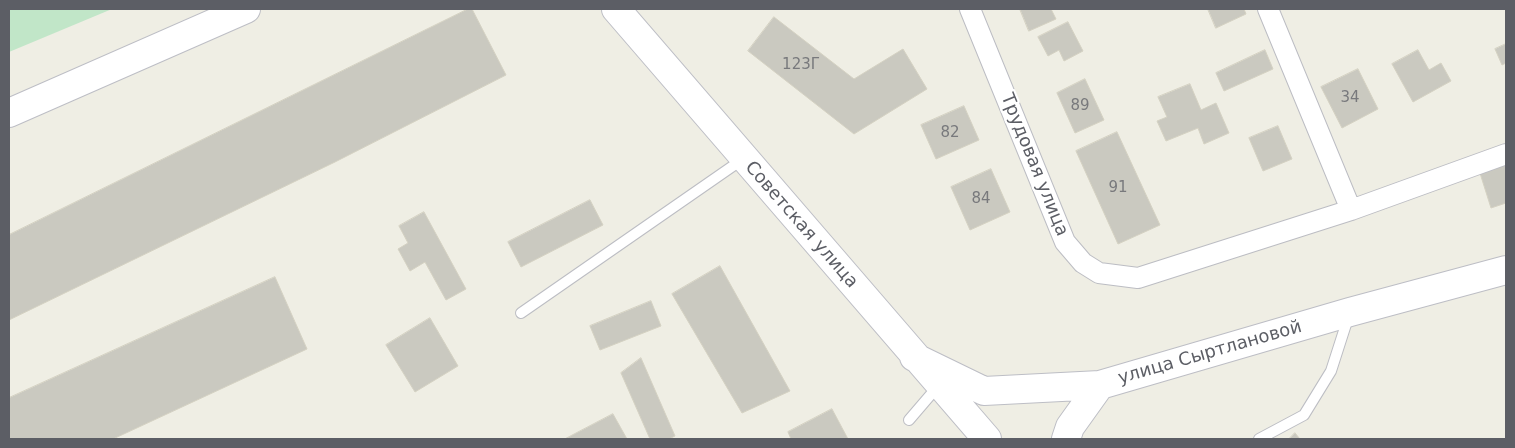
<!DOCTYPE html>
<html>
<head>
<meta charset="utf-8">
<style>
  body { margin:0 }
  #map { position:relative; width:1515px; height:448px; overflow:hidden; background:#efeee4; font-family:"DejaVu Sans",sans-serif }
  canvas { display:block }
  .frame { position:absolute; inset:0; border:10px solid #5c5e65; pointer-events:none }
</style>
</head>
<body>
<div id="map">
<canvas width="1515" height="448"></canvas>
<div class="frame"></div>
</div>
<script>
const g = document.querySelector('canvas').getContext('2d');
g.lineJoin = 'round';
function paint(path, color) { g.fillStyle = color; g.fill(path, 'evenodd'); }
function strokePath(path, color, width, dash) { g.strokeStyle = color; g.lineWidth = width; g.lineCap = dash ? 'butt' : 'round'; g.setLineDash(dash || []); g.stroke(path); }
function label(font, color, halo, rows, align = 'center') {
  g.font = font + ' "DejaVu Sans",sans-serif'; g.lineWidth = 4.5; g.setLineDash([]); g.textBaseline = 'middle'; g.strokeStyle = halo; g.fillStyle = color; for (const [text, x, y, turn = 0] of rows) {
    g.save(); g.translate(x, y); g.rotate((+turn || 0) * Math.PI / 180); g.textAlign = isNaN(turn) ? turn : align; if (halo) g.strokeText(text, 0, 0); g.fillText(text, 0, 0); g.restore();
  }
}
const green = new Path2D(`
  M9 9H112L9 52Z`);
const building = new Path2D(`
  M468 9H472L506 75 335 162 9 320V235Z
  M1020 9H1051L1056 19 1029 31Z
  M1208 9H1244L1246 14 1216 28Z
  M774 17 854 79 903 49 927 89 854 134 748 51Z
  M1068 22 1083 51 1064 61 1059 50 1048 56 1038 37Z
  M1506 44V63L1502 65 1495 49Z
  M1265 50 1273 69 1224 91 1216 73Z
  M1418 50 1429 70 1441 63 1451 81 1413 102 1392 64Z
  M1358 69 1378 109 1342 128 1321 87Z
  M1085 79 1104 120 1075 133 1057 93Z
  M1190 84 1201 110 1216 103 1229 133 1204 144 1198 128 1166 141 1157 121 1167 117 1158 97Z
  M964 106 979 140 936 159 921 125Z
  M1278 126 1292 159 1263 171 1249 138Z
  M1117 132 1160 225 1118 244 1076 151Z
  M1506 161V203L1491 208 1479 170Z
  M991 169 1010 212 970 230 951 187Z
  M590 200 603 225 521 267 508 242Z
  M424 212 466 289 446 300 425 262 410 271 398 249 408 243 399 226Z
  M720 266 790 391 742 413 672 294Z
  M275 277 307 349 113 439H9V398Z
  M651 301 661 326 600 350 590 326Z
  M430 318 458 366 415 392 386 345Z
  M641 358 675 436 669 439H650L621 373Z
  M832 409 848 439H791L788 432Z
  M613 414 627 439H565Z
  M1295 433 1300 439H1289Z`);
const lane = new Path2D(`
  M521 313 743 159
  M909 420 939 385
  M1259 439 1304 415 1331 371 1349 315`);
const street = new Path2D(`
  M970 9 1065 242 1083 263 1099 273 1138 278 1351 210 1506 154
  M1268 9 1351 210`);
const secondary = new Path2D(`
  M616 9 987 439
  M9 113 246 9
  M914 357 984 391 1100 385 1350 312 1506 270
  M1066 439 1070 427 1100 385`);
const numberNames = [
  ["123Г",801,65],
  ["34",1350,98],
  ["89",1080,106],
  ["82",950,133],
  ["91",1118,188],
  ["84",981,199]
];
const streetNames = [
  ["Трудовая улица",1034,165,68],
  ["Советская улица",801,225,49],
  ["улица Сыртлановой",1210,353,-16]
];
paint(green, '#c1e6c8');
paint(building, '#cac9c0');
strokePath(building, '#d4d1c2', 1);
strokePath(lane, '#bcbdc3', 12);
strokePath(street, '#bcbdc3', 22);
strokePath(secondary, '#bdbec5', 30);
strokePath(lane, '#fff', 10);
strokePath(street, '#fff', 20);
strokePath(secondary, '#fff', 28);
label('15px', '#78797c', null, numberNames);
label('18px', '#5c5e65', '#fff', streetNames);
</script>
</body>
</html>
